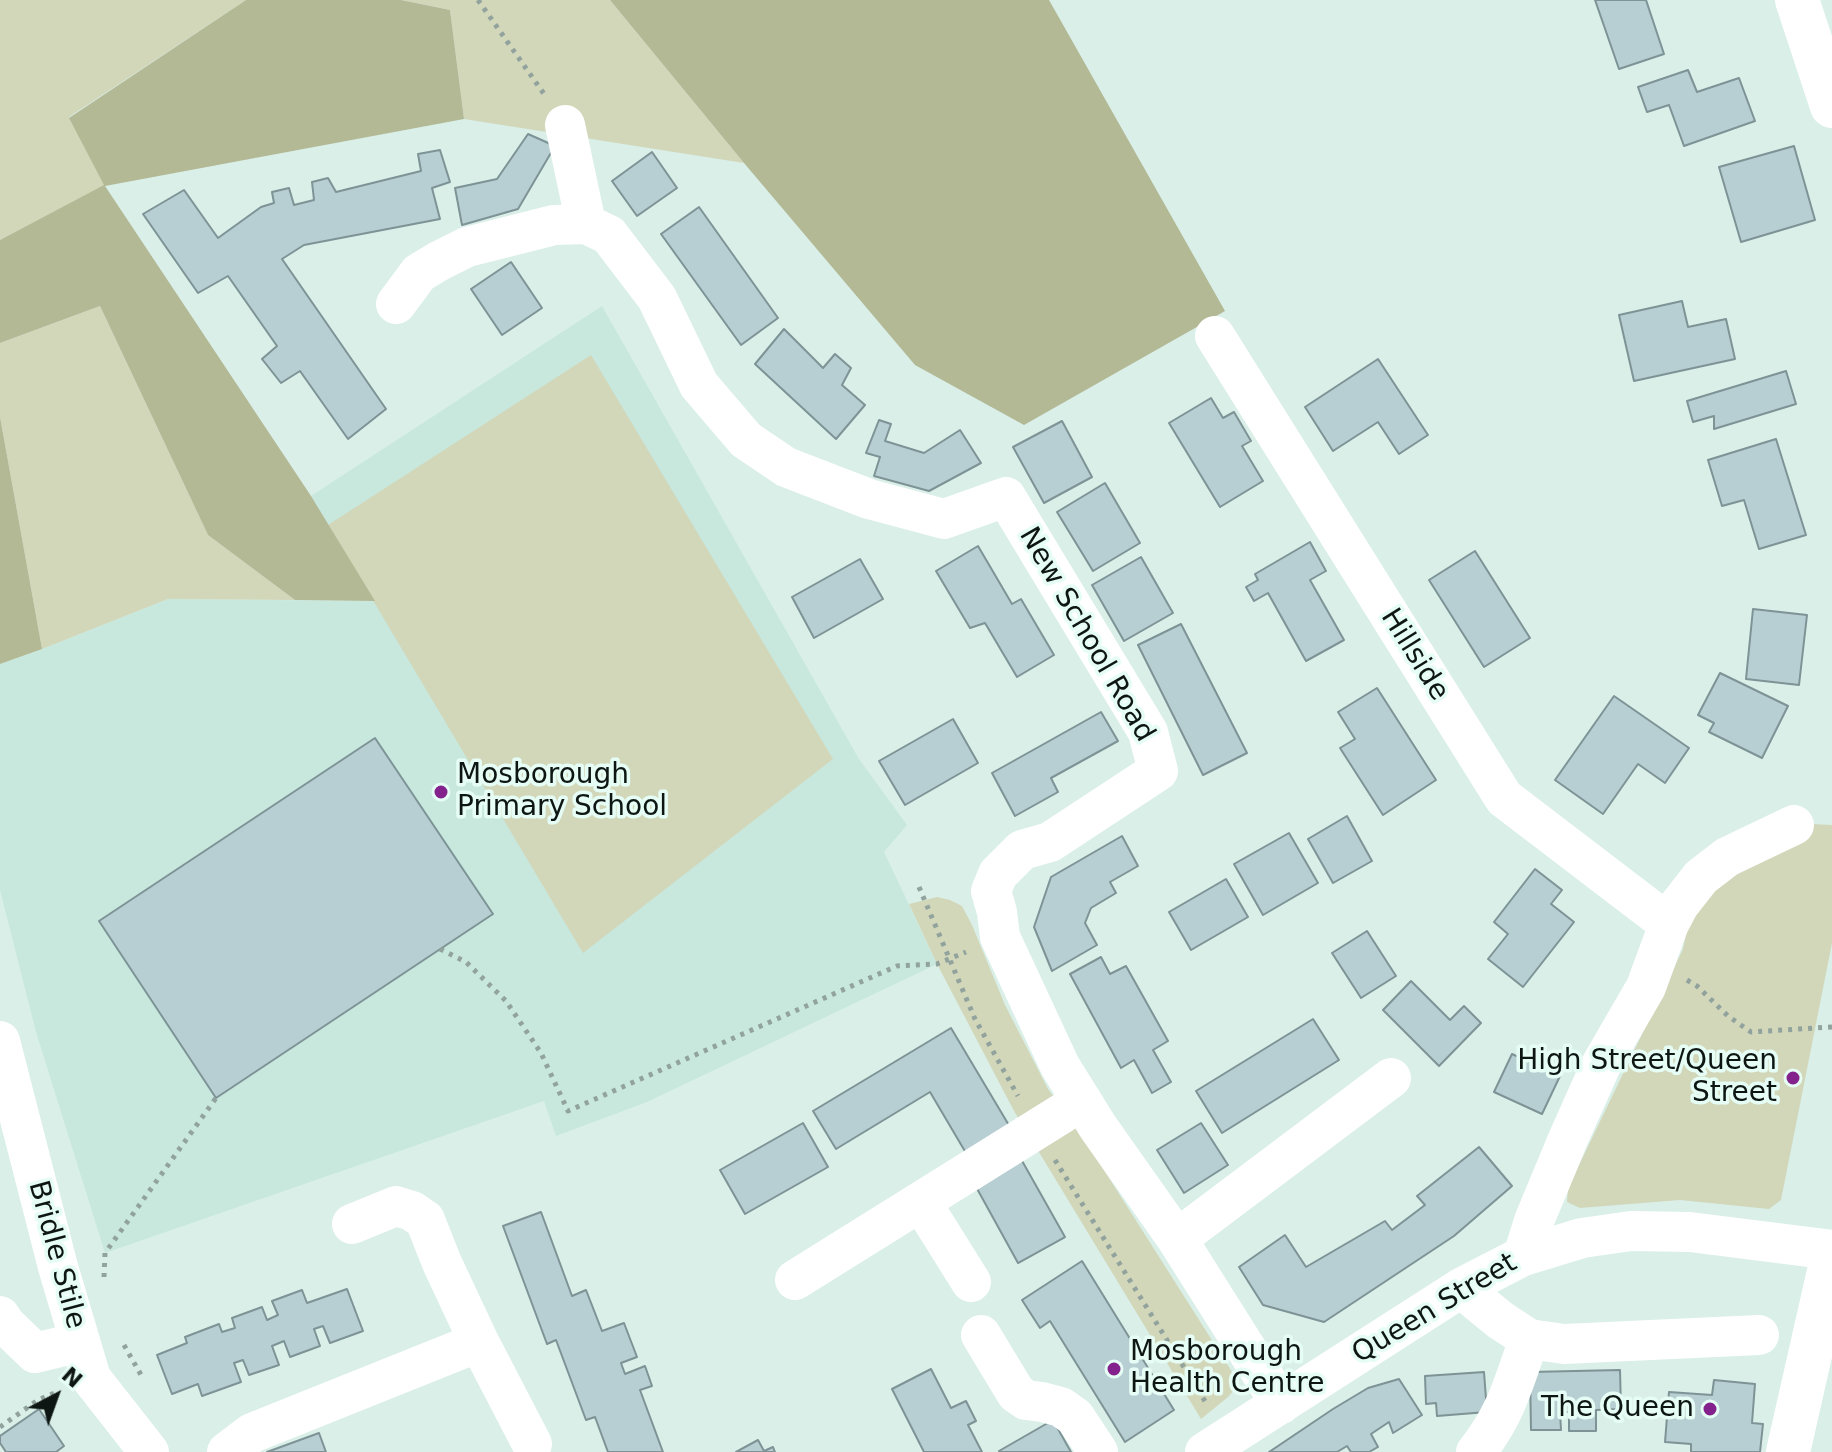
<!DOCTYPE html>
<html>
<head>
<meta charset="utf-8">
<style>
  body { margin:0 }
  #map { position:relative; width:1832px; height:1452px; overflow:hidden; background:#d9efe8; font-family:"DejaVu Sans",sans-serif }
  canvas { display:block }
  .north { position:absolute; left:16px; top:1356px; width:80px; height:80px; -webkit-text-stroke:6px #e6fdf5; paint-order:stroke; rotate:41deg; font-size:22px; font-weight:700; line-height:32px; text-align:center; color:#0e1613 }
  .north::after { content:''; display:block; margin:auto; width:28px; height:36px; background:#0e1613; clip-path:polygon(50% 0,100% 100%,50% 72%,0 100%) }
</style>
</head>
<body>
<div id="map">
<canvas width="1832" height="1452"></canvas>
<div class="north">N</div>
</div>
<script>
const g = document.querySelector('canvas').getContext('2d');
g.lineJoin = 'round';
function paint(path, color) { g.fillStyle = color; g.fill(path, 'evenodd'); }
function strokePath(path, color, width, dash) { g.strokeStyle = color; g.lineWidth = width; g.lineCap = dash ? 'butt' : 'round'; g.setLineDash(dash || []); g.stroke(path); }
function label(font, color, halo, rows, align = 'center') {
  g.font = font + ' "DejaVu Sans",sans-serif'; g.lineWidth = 7; g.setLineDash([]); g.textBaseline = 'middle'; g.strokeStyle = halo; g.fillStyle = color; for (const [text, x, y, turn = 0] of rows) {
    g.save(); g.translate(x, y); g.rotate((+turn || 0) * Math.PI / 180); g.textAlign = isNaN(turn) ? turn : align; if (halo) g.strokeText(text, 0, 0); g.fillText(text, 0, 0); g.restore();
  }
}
const built = new Path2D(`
  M602 306 859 759 907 825 884 852 937 964 647 1102 556 1136 544 1101 105 1253 36 1032 0 890V664L42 649 168 599 374 601 311 496Z`);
const green = new Path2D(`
  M0 0H246L69 117 105 185 0 240Z
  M401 0H610L744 163 464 119 450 10Z
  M100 306 208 535 295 600 168 599 42 649 0 417V343Z
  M591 355 833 759 583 953 328 525Z
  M1812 824 1832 825V943L1781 1200 1769 1209 1680 1200 1580 1208 1567 1202 1568 1188 1683 949 1694 892Z
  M937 897 950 900 962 906 972 925 1005 1005 1048 1089 1083 1137 1234 1375 1236 1388 1228 1397 1201 1419 1014 1111 937 964 909 904Z`);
const forest = new Path2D(`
  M246 0H401L450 10 464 119 105 186 311 496 375 601 295 600 208 535 100 306 0 343V240L104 185 69 118Z
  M610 0H1049L1225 311 1024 425 915 365 744 163Z
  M0 417 42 649 0 664Z`);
const building = new Path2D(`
  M1595 0H1646L1664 54 1619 69Z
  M1688 70 1697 92 1739 78 1755 121 1684 146 1669 105 1647 112 1638 87Z
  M528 134 555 146 518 209 462 225 455 188 497 179Z
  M1794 146 1815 220 1741 242 1719 167Z
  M440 150 450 182 432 188 440 219 304 245 282 259 386 409 348 439 300 371 281 383 262 359 277 346 228 276 198 293 143 214 184 190 218 238 261 207 274 203 272 192 289 188 294 205 314 200 312 182 328 178 336 192 421 171 418 154Z
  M652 152 677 188 637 216 612 181Z
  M699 207 778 318 741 345 661 234Z
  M511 262 542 308 502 335 471 289Z
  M1682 301 1688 327 1726 319 1735 359 1634 381 1619 315Z
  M784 329 823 368 835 354 851 368 842 385 865 405 836 439 755 364Z
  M1378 359 1428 435 1399 454 1378 422 1333 451 1305 407Z
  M1786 371 1796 404 1714 429V416L1693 422 1687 401Z
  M1211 398 1223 418 1234 412 1251 441 1242 446 1263 481 1220 507 1169 423Z
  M879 420 891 424 885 441 924 453 960 430 981 463 929 491 874 476 880 457 866 453Z
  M1062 421 1092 477 1044 503 1013 447Z
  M1776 439 1806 535 1759 549 1744 500 1722 506 1708 460Z
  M1105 483 1140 543 1093 571 1057 512Z
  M1310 542 1326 571 1310 580 1344 640 1306 661 1268 593 1254 601 1246 587 1258 580 1255 574Z
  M978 546 1012 604 1021 599 1054 655 1017 677 985 623 970 628 936 571Z
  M1475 551 1530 638 1484 667 1429 580Z
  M1141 557 1173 613 1124 641 1092 585Z
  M860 559 883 599 814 638 792 597Z
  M1753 609 1807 615 1799 685 1746 679Z
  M1181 624 1247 753 1203 775 1138 645Z
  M1720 673 1788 706 1762 758 1709 732 1714 723 1698 715Z
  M1377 688 1436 780 1383 815 1340 748 1355 739 1338 712Z
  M1614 696 1689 748 1665 783 1638 764 1603 814 1555 780Z
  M1101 712 1118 741 1051 778 1058 792 1015 816 992 773Z
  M953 719 978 763 905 805 879 761Z
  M375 738 493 914 216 1098 99 921Z
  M1347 816 1372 861 1333 883 1308 839Z
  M1289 833 1318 883 1263 915 1234 864Z
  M1122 836 1138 866 1110 882 1116 893 1091 908 1085 923 1097 945 1052 971 1034 927 1051 877Z
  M1535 869 1562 890 1551 904 1574 922 1523 987 1488 959 1508 934 1494 922Z
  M1226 879 1248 917 1191 950 1169 912Z
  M1367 931 1396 976 1361 998 1332 953Z
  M1101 957 1110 974 1126 966 1168 1041 1153 1050 1171 1082 1152 1093 1134 1060 1121 1068 1070 974Z
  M1411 981 1450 1020 1464 1006 1481 1023 1439 1066 1383 1010Z
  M1313 1019 1339 1060 1222 1133 1196 1091Z
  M951 1028 1010 1127 966 1153 930 1092 836 1149 813 1111Z
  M1512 1054 1560 1076 1542 1114 1494 1092Z
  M803 1123 828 1167 745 1214 720 1170Z
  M1201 1123 1228 1165 1184 1193 1157 1150Z
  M1479 1147 1512 1186 1454 1236 1324 1322 1263 1305 1239 1267 1285 1235 1306 1267 1385 1221 1392 1230 1425 1205 1417 1196Z
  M1021 1159 1065 1237 1018 1263 975 1185Z
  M541 1212 572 1296 586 1290 602 1331 624 1323 637 1357 621 1363 625 1374 645 1366 652 1386 640 1390 663 1452H608L595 1417 586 1420 556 1340 547 1344 503 1226Z
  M1082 1261 1174 1410 1125 1442 1050 1321 1040 1328 1022 1300Z
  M347 1289 363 1331 330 1343 323 1326 314 1329 320 1346 290 1357 284 1341 272 1346 279 1365 249 1375 243 1360 234 1363 241 1382 202 1396 198 1384 172 1394 157 1355 187 1343 185 1337 219 1324 222 1332 235 1328 232 1318 262 1307 267 1320 278 1315 272 1301 302 1290 307 1303Z
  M931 1369 951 1408 966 1401 976 1421 968 1425 982 1452H924L892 1389Z
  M1620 1370 1621 1409 1596 1410V1431H1569V1412H1560L1561 1430H1531L1530 1372Z
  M1484 1372 1487 1412 1437 1416 1436 1403 1426 1404 1425 1376Z
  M1399 1379 1422 1415 1393 1433 1389 1422 1371 1434 1378 1447 1369 1452H1351L1347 1446 1337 1452H1269L1333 1409 1368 1388Z
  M1714 1380 1755 1384 1752 1423 1763 1424 1760 1452H1691V1444L1665 1442 1669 1392 1712 1395Z
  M39 1409 64 1446 56 1452H6L0 1443V1436Z
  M1053 1420 1071 1452H1000L999 1451Z
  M319 1433 326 1452H267Z
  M758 1440 764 1451 773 1447 775 1452H736Z`);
const path = new Path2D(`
  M478 0 544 94
  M919 887 975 1019 1018 1096
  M440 949 466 962 506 1001 541 1053 568 1111 897 966 937 964 966 952
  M1687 980 1697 986 1728 1016 1751 1032 1832 1027
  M1055 1160 1208 1406
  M104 1277 105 1253 216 1098
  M124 1345 141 1375
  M0 1427 38 1400 57 1392`);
const minor = new Path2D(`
  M565 125 586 224 609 235 657 298 699 385 746 440 786 467 869 499 944 519 1006 497 1148 732 1158 771 1050 842 1022 850 998 874 991 891 997 912 1000 937 1060 1066 1098 1127 1177 1239 1281 1404
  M396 304 419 273 439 261 467 247 554 225 586 224
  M1215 336 1504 798 1669 924
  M0 1041 58 1267 91 1378 149 1452
  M921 1202 971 1282
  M1177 1239 1391 1078
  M1523 1256 1534 1221 1568 1139 1602 1063 1646 987 1669 924 1679 905 1701 877 1727 857 1794 825
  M795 1280 1082 1101
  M1461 1288 1500 1320 1529 1339 1564 1344 1759 1335
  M0 1316 6 1325 35 1353 80 1342
  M981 1335 1016 1393 1026 1400 1042 1402 1061 1407 1075 1417 1098 1452
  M479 1342 532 1444
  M227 1452 252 1433 479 1342 442 1263 425 1220 412 1211 396 1206 352 1224
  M1205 1452 1461 1288 1523 1256 1582 1238 1631 1231 1690 1232 1832 1250
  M1476 1452C1506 1415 1514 1382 1529 1339`);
const major = new Path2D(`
  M1797 0 1832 106
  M1788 1452 1832 1258`);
const markers = [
  [441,792,8,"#83228c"],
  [1793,1078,8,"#83228c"],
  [1114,1369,8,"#83228c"],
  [1710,1409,8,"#83228c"]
];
const streetNames = [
  ["New School Road",1086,635,60],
  ["Hillside",1414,655,58],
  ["Bridle Stile",56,1255,75],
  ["Queen Street",1435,1309,-31]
];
const poiNames = [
  ["Mosborough",457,776],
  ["Primary School",457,808],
  ["High Street/Queen",1777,1062,"right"],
  ["Street",1777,1094,"right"],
  ["Mosborough",1130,1353],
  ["Health Centre",1130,1385],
  ["The Queen",1694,1409,"right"]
];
paint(built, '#c8e8de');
paint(green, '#d2d7ba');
paint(forest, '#b3b895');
paint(building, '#b7cfd2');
strokePath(building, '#7d9396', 2);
strokePath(path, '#92a39d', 5, [4, 6]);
strokePath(minor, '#fff', 40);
strokePath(major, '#fff', 44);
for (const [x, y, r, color] of markers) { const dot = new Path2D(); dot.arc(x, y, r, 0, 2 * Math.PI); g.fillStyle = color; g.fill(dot); strokePath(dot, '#e6fdf5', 3); }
label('28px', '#0e1613', '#e6fdf5', streetNames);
label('28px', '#0e1613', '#e6fdf5', poiNames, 'left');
</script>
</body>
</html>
